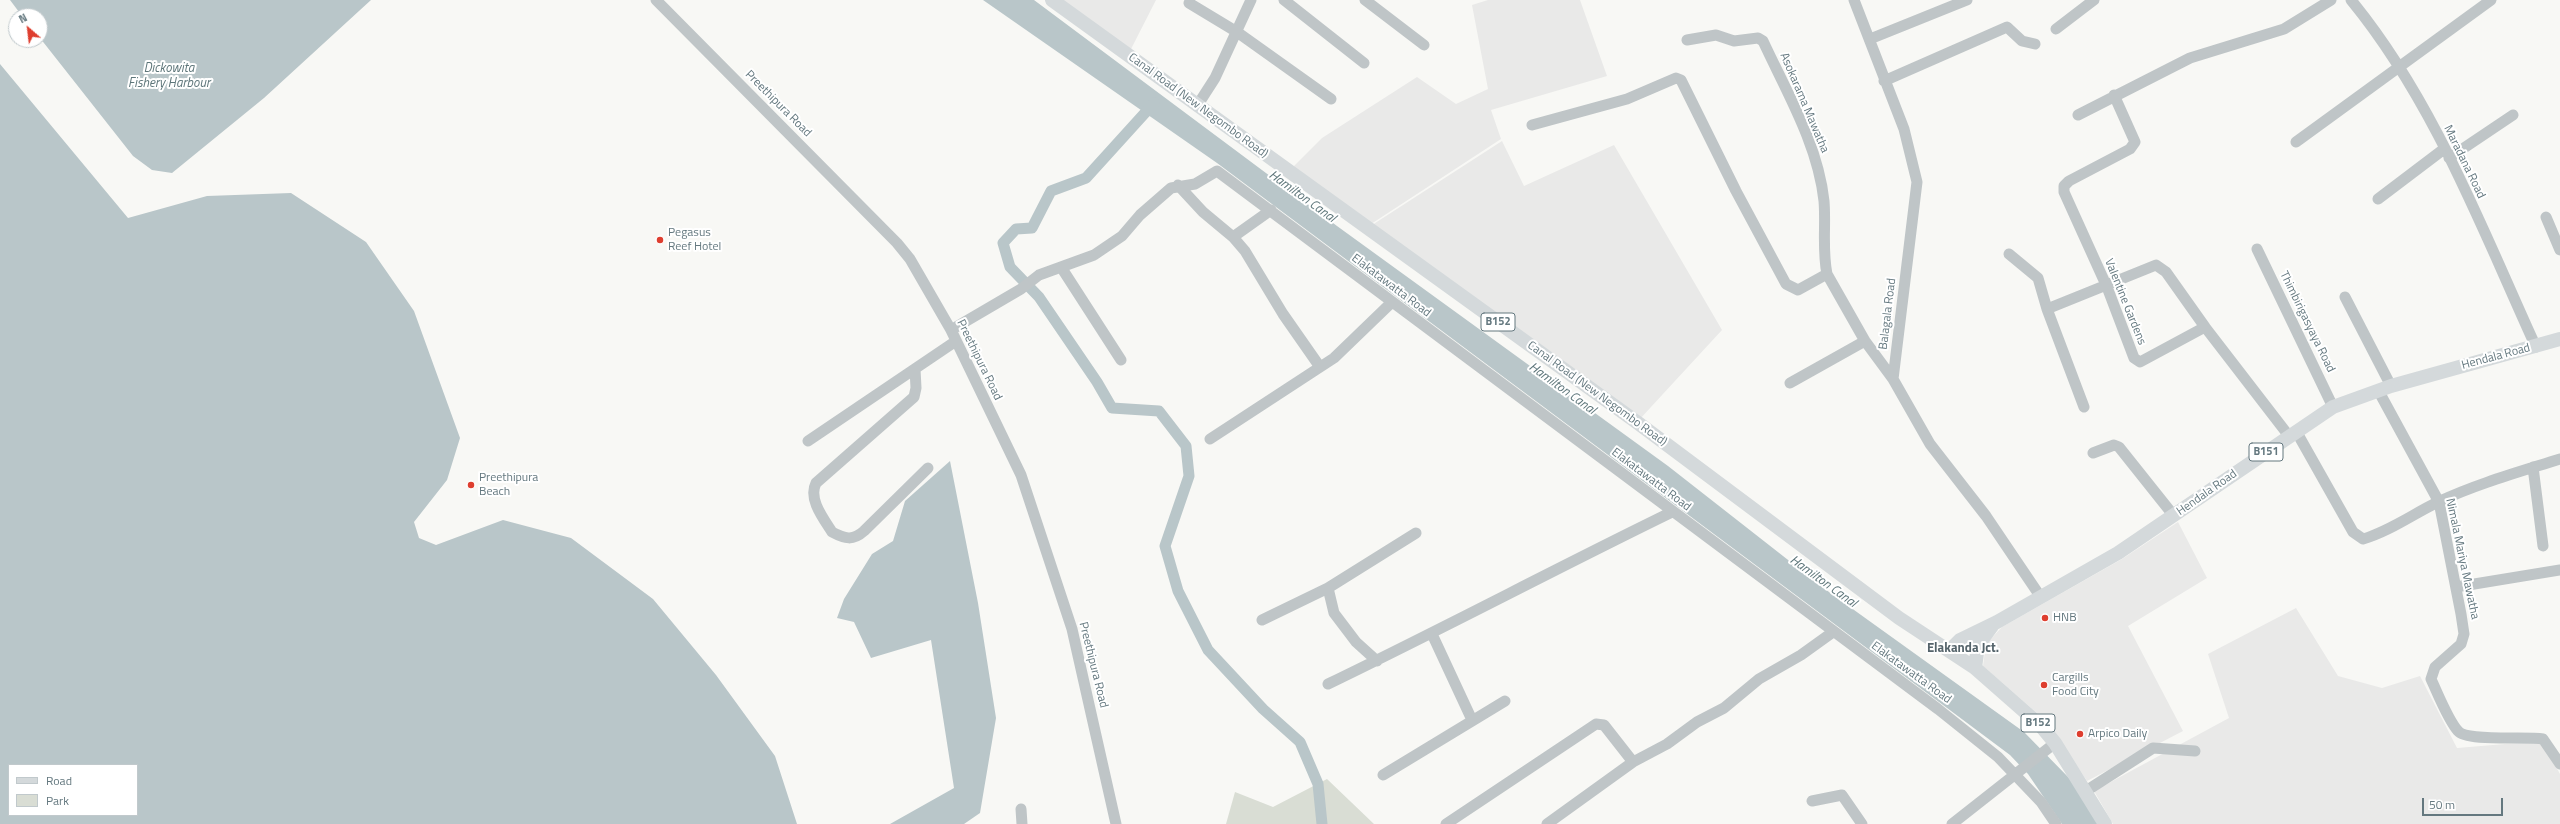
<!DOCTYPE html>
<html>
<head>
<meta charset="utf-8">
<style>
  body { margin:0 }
  #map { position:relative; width:2560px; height:824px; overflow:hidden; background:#f8f8f5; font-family:"Titillium Web",sans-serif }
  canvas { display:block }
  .legend { position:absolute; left:8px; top:764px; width:130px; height:52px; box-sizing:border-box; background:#fff; border:1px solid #c1c9cc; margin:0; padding:5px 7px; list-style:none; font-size:12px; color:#64787f }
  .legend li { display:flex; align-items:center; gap:8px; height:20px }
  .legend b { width:20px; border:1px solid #c1c9cc }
  .north { position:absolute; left:8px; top:8px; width:40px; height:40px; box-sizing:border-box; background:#fff; border:1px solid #c1c9cc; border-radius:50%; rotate:332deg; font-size:11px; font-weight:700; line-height:16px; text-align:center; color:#64787f }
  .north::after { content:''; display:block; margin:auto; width:14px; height:18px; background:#de3e2f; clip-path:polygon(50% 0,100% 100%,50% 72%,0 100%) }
  .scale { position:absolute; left:2422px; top:798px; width:81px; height:18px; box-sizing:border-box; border:2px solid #64787f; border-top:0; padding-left:5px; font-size:12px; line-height:14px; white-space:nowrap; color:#64787f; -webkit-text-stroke:3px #fff; paint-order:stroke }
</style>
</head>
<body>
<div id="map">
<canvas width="2560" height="824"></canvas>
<ul class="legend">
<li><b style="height:5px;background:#d4d9db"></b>Road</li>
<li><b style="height:11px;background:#d9ddd4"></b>Park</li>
</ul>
<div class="north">N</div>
<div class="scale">50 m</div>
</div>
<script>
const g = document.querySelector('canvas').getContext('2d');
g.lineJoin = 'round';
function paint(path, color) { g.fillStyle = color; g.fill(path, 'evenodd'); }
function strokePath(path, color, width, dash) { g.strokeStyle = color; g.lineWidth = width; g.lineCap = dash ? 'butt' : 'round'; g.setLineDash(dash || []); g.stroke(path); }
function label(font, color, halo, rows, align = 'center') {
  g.font = font + ' "Titillium Web",sans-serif'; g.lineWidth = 4; g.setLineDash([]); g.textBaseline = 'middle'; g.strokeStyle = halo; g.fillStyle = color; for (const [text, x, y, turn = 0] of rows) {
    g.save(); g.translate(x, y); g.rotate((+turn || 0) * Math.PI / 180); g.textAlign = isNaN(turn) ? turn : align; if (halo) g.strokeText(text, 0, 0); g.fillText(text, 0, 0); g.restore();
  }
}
const built = new Path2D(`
  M1061 0H1156L1130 51Z
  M1488 0H1580L1607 76 1491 110 1501 139 1368 226 1290 170 1322 138 1417 77 1456 104 1488 89 1472 5Z
  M1502 141 1524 186 1614 145 1722 330 1639 420 1369 227Z
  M2178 522 2207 578 2128 626 2183 731 2087 781 2046 721 1983 666 1986 644 2002 627 2122 559Z
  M2296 608 2338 676 2382 688 2420 676 2457 748 2529 742 2540 744 2549 754 2560 774V824H2113L2094 791 2229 718 2208 654Z`);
const green = new Path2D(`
  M1327 779 1374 824H1226L1235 792 1273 807Z`);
const water = new Path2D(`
  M10 0H371L264 98 172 173 152 170 133 156 40 38V16H22Z
  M983 0H1034L1337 226 1668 466 1829 592 2024 732 2071 780 2098 824H2062L2028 774 2010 755 1217 163Z
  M0 64 128 218 207 196 291 193 366 242 414 311 460 438 447 480 414 522 419 538 436 545 503 520 571 538 653 599 716 675 775 756 797 824H0ZM9 765H137V815H9Z
  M950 461 978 603 996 718 980 813 964 824H890L954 788 931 640 871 658 854 622 837 618 844 599 872 554 893 541 905 501Z`);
const canal = new Path2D(`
  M1154 103 1086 178 1051 191 1032 228 1016 229 1003 243 1010 267 1039 297 1097 382 1112 408 1159 411 1186 446 1189 476 1165 546 1178 591 1208 650 1263 709 1300 742 1318 784 1322 824`);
const minor = new Path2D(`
  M656 0 897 243 910 259 951 330 1021 475 1072 629 1116 824
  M1284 0 1364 63
  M1365 0 1424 45
  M1854 0 1904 129 1917 182 1893 379 1930 444 1986 516 2040 596
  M2351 0C2434 101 2482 229 2536 347
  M1189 3 1237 32 1331 99
  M2056 29 2094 0
  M1870 39 1967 0
  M1687 40 1716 35 1734 41 1758 38 1763 41C1786 91 1818 144 1824 201 1826 225 1822 250 1827 274L1865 341 1893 379
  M1884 81 2007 27 2022 41 2035 44
  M2114 95 2135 142 2130 149 2069 181 2064 186V192L2107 287 2134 358 2140 362 2205 327 2289 436
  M1197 106 1215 78 1251 0
  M2078 115 2190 58 2284 29 2331 0
  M1532 125 1627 99 1676 78 1681 80 1736 191 1786 284 1798 290 1827 274
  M2296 142 2491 0
  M2449 158 2513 115
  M1178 185 1203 212 1233 237 1245 251 1283 314 1320 367
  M2378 199 2444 149
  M2546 217 2560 250
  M1233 237 1271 210
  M2257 249 2333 407
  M2009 254 2038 278 2047 309
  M1061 267 1121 360
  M2345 297 2391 386
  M951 330 1021 289 1039 275 1094 255 1122 236 1140 215 1171 188 1195 184 1217 171 1938 709 1998 757 2041 802 2056 824
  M915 369 916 388 914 397 816 483C808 499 823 518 832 532 845 539 853 541 864 531L928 468
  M1790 383 1865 341
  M2378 390 2439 502 2461 614 2464 634 2461 644 2435 667 2431 679C2438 694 2448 720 2458 731 2467 742 2526 736 2543 739L2560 764
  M2084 407 2047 309 2156 265 2166 272 2205 327
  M2296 431 2353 532 2363 539C2390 531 2413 514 2438 502 2476 484 2519 472 2560 459
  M1210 439 1334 358 1391 303
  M808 441 956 341
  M2093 453 2114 445 2119 447 2174 516
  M2533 467 2543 546
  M2456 587 2560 570
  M1262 620 1328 588
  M1432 634 1472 720
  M1377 661 1356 642 1334 613 1328 588 1416 533
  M1328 684C1444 628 1557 568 1672 512
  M1383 775 1505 701
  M2086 791 2153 748 2195 751
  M1812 801 1842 795 1862 824
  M1021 809 1022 824
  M1446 824 1596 724 1604 725 1633 762
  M1547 824 1633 762 1667 744 1697 722 1724 708 1759 679 1801 655 1833 632
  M1952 824 2055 743`);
const major = new Path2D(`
  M1052 0 1638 423 1899 618 1975 668 2041 726 2055 743 2105 824
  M1950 650 1960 640 1997 622 2118 553 2333 407 2391 386 2560 339
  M1975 668 1978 645 1992 626`);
const markers = [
  [660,240,4,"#de3e2f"],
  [471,485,4,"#de3e2f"],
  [2045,618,4,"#de3e2f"],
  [2044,685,4,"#de3e2f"],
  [2080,734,4,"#de3e2f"]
];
const shields = [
  [1498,322,34],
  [2266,452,34],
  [2038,723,34]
];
const shieldNames = [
  ["B152",1498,322],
  ["B151",2266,452],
  ["B152",2038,723]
];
const streetNames = [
  ["Asokarama Mawatha",1804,103,67],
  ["Preethipura Road",778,104,45],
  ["Canal Road (New Negombo Road)",1198,106,36],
  ["Maradana Road",2464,162,64],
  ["Elakatawatta Road",1391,286,37],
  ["Valentine Gardens",2125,302,68],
  ["Balagala Road",1888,314,-83],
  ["Thimbirigasyaya Road",2307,322,64],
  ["Hendala Road",2496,357,-15],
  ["Preethipura Road",979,360,64],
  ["Canal Road (New Negombo Road)",1597,394,36],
  ["Elakatawatta Road",1651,480,37],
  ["Hendala Road",2207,493,-35],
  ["Nimala Mariya Mawatha",2462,559,78],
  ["Preethipura Road",1093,665,76],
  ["Elakatawatta Road",1911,673,36]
];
const poiNames = [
  ["Pegasus",668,233],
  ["Reef Hotel",668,247],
  ["Preethipura",479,478],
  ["Beach",479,492],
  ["HNB",2053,618],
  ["Cargills",2052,678],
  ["Food City",2052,692],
  ["Arpico Daily",2088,734]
];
const waterNames = [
  ["Dickowita",169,69],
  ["Fishery Harbour",169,84],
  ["Hamilton Canal",1302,197,36],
  ["Hamilton Canal",1562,389,36],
  ["Hamilton Canal",1823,582,36]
];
const neighbourhoodNames = [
  ["Elakanda Jct.",1963,649]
];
paint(built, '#e9e9e8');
paint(green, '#d9ddd4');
paint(water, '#b9c6c9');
strokePath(canal, '#b9c6c9', 11);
strokePath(minor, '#bfc5c7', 11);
strokePath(major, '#d4d9db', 14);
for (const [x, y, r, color] of markers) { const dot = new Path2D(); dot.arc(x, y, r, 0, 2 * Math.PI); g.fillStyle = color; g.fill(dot); strokePath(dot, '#fff', 1.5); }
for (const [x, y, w] of shields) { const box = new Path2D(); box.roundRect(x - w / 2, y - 9, w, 18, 3); g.fillStyle = '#fff'; g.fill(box); strokePath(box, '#64787f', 1); }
label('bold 11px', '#64787f', null, shieldNames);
label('12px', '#64787f', '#fff', streetNames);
label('12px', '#64787f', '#fff', poiNames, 'left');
label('italic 13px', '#5e767a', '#fff', waterNames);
label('bold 13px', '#55646b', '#fff', neighbourhoodNames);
</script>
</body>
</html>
